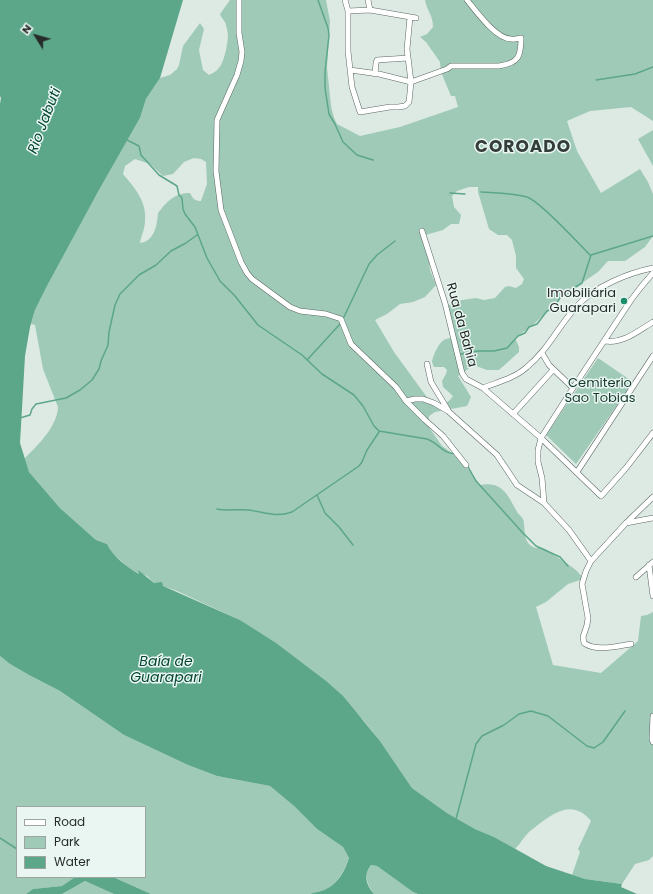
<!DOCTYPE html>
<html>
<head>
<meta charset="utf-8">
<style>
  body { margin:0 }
  #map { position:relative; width:653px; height:894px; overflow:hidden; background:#dde9e3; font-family:Poppins,sans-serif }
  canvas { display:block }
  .legend { position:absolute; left:16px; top:806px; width:130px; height:72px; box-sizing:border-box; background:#eaf6f1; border:1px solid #9ca5a1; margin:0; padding:5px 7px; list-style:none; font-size:12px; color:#262b29 }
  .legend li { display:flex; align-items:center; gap:8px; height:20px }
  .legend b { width:20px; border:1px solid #9ca5a1 }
  .north { position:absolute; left:16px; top:16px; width:40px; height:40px; -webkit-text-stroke:3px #eaf6f1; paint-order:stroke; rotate:307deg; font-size:11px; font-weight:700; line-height:16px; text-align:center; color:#262b29 }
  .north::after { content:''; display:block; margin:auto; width:14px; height:18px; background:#262b29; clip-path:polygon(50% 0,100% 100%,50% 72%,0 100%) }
</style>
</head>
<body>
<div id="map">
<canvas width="653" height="894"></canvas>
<ul class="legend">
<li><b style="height:5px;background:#fff"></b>Road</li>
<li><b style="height:11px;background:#9fcab8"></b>Park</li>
<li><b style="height:11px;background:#5ca68a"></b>Water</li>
</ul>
<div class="north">N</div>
</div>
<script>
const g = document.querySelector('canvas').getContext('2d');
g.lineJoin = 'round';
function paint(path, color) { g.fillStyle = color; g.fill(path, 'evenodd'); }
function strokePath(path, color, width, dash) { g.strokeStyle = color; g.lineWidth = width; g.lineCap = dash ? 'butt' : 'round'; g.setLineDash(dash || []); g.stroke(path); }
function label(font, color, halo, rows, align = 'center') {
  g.font = font + ' Poppins,sans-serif'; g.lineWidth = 3; g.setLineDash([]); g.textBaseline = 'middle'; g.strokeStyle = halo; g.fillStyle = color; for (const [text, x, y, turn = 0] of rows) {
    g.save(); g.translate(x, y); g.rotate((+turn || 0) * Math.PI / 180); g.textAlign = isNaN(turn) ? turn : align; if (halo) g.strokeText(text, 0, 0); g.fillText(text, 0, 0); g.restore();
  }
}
const green = new Path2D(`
  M230 0H326L330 21 327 67 331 106 334 118 337 124 360 136 400 127 458 107 455 96H451L441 72 440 62 426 42 420 37 427 34 433 27C433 15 427 11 425 0H653V121L631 107 590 111 567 121 577 151 601 193 640 169 648 182 653 194V236L645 247 625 261H608L598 272 560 298 533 325 515 338 519 347V352L499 370H487L476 366 471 367 458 376 471 397 467 406 435 412 429 416 428 426 442 446 452 453 470 471 480 485C501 481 507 493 516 510 517 513 521 516 523 519 526 529 522 541 533 547 536 549 541 547 545 549 550 552 555 556 560 559 569 566 577 568 583 579L568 584 546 602 536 607 553 665 601 673 638 641 641 616 647 615 653 612V856L649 860 635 864 622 884 585 879 572 875 580 852 578 849 591 821C574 800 556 811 539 824 536 827 532 829 529 832 524 837 520 844 515 849L494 837 475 829 447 813 412 788 380 741 365 722 325 680 305 665 240 620 177 591 154 583 147 576 140 574 129 568 111 552 107 544 96 540 60 508 29 472 24 459C38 445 57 427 58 407L43 369 35 325 31 324 35 310 47 286 99 190 140 118 146 99 160 78 170 75 177 69 179 65 183 46 200 23 204 29 199 50 203 70 209 75C221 70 223 62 226 50 228 39 229 36 226 25 225 20 221 18 220 14ZM194 158 201 159 206 162 207 184 201 201C195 201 193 199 190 193 176 192 166 202 158 213 157 225 155 241 140 243 141 236 145 229 145 221 147 202 135 188 123 174L125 166 135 159 150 164 163 176 173 174 184 162ZM469 187H478V192L489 229 498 235H507L512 240 516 256V268L524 279 522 284 516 288 509 286 505 287 495 298 484 300 476 298 462 300 449 305 445 302 453 338C451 338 448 338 446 339 439 341 433 356 432 362L434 367H444L447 370 446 374 442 381 443 387 453 396 450 400 444 404V410L429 400 394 352 375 320 387 314 400 304 413 302 425 297 436 285 430 270 428 252H426L422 236 443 230 451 224H459L461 215 454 207 452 196 457 191Z
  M653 130V166L638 139Z
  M598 358 633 382 576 464 546 435Z
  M0 656 10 664 29 675 60 691 124 735 188 765 217 776 270 786 294 806 317 829 343 847 349 858C344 870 339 883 326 889 321 892 315 892 310 894H151L113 877H145V807H17V877H75L62 886 33 889 26 894H0Z
  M371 865 377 866 413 892 418 894H374C367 884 363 875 371 865Z
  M85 881 114 894H62Z`);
const water = new Path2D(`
  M0 0H183L160 78 146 99 140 118 99 190 47 286 35 310 30 327 25 356 20 443 29 472 60 508 96 540 107 544C113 557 127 567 139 574L138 570 154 583 162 582 163 586 240 620 276 643 325 680 343 696 380 741 412 788 447 813 475 829 494 837 546 866 585 879 622 884 621 887 637 894H418L413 892 377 866 371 865C363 875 366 885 374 894H310C315 892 321 892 326 889 339 883 345 870 349 858L343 847 317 829 294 806 270 786 217 776 188 765 124 735 60 691 29 675 10 664 0 656V104L1 98 0 96Z
  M75 877H113L151 894H114L85 881 62 894H26L33 889 62 886Z`);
const stream = new Path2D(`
  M318 0 328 28 329 35 325 72V88L329 114 335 124 343 142 357 155 373 160
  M596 80 635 74 653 67
  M127 140 139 146 141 155 159 175 177 186 179 195 182 198 183 209 185 214 195 227 207 258 220 281 235 296 258 325 302 355 322 374 354 395 363 406 374 426 379 431 427 439C440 444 441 453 456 454
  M481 192C496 193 512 193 527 197 540 201 578 243 590 255
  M450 193 465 194
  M343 319 369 264 377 255 395 241
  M461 354 478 351H494L507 348 518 336 525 333 529 327 537 324 547 311 559 307 556 304 560 298 572 292 574 288 582 283 591 255 653 236
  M307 360 341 323
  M20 418 30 415 32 409 36 404 66 398 80 390 92 380 99 369 101 361 108 345 109 332 115 305 120 294 139 275 156 265 171 251 186 243 197 235
  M467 465 476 481 522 532 536 546 560 557 568 566
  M317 495 325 513 339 527 353 545
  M217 509C228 511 238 509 248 510 265 512 275 518 292 512L359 466 362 462 367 450 379 432
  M456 819 476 744 482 736 504 725 519 714 531 711 548 716 587 746 594 748 603 742 625 711
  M0 838 17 849`);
const minor = new Path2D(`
  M239 0V33L242 52 241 61 237 75 217 120 216 171 221 210 241 262 247 273 252 279 290 307 300 311 326 314 341 319 351 344 396 387 406 401 425 420 443 436 466 465
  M345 0 348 11V51L352 87 360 112 390 107H398L405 106 409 102 411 82 407 49 410 17
  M368 0 370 10
  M348 11 370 10 416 18
  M350 70 379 74 411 82 447 69 451 66H499C519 63 521 56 521 38 518 38 514 40 511 39 496 39 476 11 467 0
  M375 74 376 63 377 60 408 58
  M422 231 445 303 462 373 466 379 483 388 541 438 601 496 626 468 653 433
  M605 341C623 344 638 331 653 322
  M542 353 549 365 573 388
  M427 364 431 382 448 410
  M483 388C498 382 515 378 527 367 548 350 559 325 577 306 594 287 628 273 653 268
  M406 401 415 399H423L434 403 448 411 497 455 517 485 544 503 569 530 591 561
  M513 414 553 370
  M577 472 653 356
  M544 503 542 478 538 462V450L541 438 573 388 631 300 641 287 653 273
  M626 523 653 518
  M649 565 653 596
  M636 577 653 562
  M631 644C618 646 596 652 584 643L583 637 587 625 588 618 582 584 586 571 591 561 626 523 653 497
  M653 716 652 739 653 742`);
const markers = [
  [624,301,4,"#1d8c6b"]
];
const poiNames = [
  ["Imobiliária",616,294],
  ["Guarapari",616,309]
];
const streetNames = [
  ["Rua da Bahia",461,325,75]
];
const parkNames = [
  ["Cemiterio",600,384],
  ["Sao Tobias",600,399]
];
const waterNames = [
  ["Rio Jabuti",45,121,-69],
  ["Baía de",166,662],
  ["Guarapari",166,678]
];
const districtNames = [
  ["COROADO",523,148]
];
paint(green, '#9fcab8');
paint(water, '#5ca68a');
strokePath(stream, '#5ca68a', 1.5);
strokePath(minor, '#5c6762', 6);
strokePath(minor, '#fff', 5);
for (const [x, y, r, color] of markers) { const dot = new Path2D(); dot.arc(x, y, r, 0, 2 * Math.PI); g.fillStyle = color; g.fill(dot); strokePath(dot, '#eaf6f1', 1.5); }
label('13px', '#262b29', '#eaf6f1', poiNames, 'right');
label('13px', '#262b29', '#eaf6f1', streetNames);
label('13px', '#15382c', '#eaf6f1', parkNames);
label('italic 14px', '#044633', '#eaf6f1', waterNames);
g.letterSpacing = '1px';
label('bold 17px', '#333d39', '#eaf6f1', districtNames);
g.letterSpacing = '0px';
</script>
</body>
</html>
